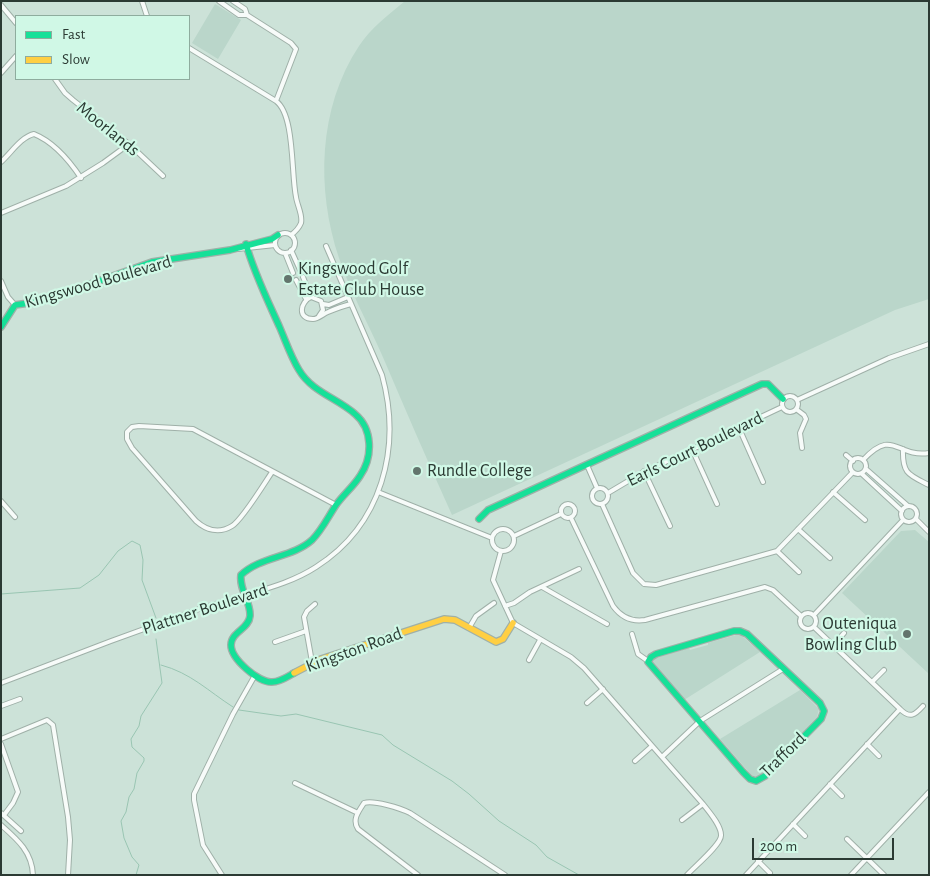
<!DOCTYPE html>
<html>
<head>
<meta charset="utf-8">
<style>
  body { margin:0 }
  #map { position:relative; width:930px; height:876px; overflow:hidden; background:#cce2d8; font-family:"Alegreya Sans",sans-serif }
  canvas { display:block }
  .frame { position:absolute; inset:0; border:2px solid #2b3a33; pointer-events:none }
  .legend { position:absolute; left:15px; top:15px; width:175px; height:65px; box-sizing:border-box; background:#d0f8e6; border:1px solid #8eac9e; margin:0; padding:6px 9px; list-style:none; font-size:15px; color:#2b3a33 }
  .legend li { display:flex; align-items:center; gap:10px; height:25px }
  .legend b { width:25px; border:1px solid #8eac9e }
  .scale { position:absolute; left:752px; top:838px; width:142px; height:22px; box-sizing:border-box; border:2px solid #2b3a33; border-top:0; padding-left:6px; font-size:15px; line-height:18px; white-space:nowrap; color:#2b3a33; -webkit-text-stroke:4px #d0f8e6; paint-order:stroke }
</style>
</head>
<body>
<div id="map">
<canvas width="930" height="876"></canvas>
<div class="frame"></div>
<ul class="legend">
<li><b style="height:6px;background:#16e098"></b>Fast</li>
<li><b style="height:6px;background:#ffcf43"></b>Slow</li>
</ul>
<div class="scale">200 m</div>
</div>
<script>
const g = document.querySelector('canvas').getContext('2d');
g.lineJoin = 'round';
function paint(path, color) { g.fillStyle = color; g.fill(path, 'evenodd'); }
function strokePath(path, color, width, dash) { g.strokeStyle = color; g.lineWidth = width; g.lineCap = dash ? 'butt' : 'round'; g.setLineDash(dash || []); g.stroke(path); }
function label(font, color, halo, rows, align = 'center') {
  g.font = font + ' "Alegreya Sans",sans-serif'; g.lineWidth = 4.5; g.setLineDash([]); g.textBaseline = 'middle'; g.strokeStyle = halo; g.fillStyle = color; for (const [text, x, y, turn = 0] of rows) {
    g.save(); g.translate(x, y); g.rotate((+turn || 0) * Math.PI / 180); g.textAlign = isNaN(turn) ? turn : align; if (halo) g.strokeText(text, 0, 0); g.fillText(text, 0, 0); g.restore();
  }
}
const green = new Path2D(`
  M405 1H929V299L895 310 452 515C428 462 405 409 382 355 368 323 350 291 339 258 316 189 318 108 359 46 371 28 388 15 405 1Z
  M215 4 241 20 218 59 192 43Z
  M915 530 929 542V674L842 593 901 531Z
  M736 635H741L760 652 684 700 652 665 653 659 689 648 690 650 708 645V643Z
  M800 690 819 709 817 717 761 776 754 778 720 739Z`);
const stream = new Path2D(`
  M1 594 80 588 99 575 118 551 132 541 140 545 143 560 142 580 156 618
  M161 665C191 673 208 691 233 707
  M239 710 281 716 296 714 382 735 393 745 452 781 469 794 499 821 536 845 547 857 579 875
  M136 875 139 865 132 857 124 838 121 821 126 812 129 797 134 789 137 773 144 761V758L132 747 131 739 139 726 141 716 162 683 156 639`);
const street = new Path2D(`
  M142 1 147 16
  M219 1 239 15H247
  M233 1 245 9 247 15
  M1 5 16 23
  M247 15 291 43 296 49 276 101
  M189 48 276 101C295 115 291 174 296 197 297 205 303 215 301 223 299 228 295 232 291 235
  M1 73 16 56
  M55 79 65 93 73 100 129 144 163 176
  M1 162C11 153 21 137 34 134 54 142 69 160 81 178
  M1 213 66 186 103 163 129 144
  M275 243a10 10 0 1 1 20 0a10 10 0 1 1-20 0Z
  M238 249 275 245
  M291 250 300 270
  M285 253 293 273
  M303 277 311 297
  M296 280 306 299
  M1 281 8 297 15 305
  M323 304 329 305 348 297
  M319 316 323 310 321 301 311 297C300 302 297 319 313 319 318 319 323 314 328 312 335 309 343 306 351 304
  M782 404a8 8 0 1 1 16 0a8 8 0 1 1-16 0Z
  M797 400 889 358 929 344
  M796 409 804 415 806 419 800 433 802 448
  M739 428 763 482
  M692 449 717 504
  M903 449C902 474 909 475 929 485
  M846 455 853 461
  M850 466a8 8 0 1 1 16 0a8 8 0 1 1-16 0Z
  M863 460C894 427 896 458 929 453
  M587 465 597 488
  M866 469 908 506
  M644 471 670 526
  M272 472C264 484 242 520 232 526 219 534 206 530 196 521L132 448 127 439V432L132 427 139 426 193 429 336 505
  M862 474 902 511
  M592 496a8 8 0 1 1 16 0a8 8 0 1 1-16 0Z
  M378 492 492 538
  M833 492 865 520
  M608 493 640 474 782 407
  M1 501 15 517
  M561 511a7 7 0 1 1 14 0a7 7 0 1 1-14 0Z
  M602 504 633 573 644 584 656 585 777 551 853 472
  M901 514a8 8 0 1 1 16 0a8 8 0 1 1-16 0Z
  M571 518 613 606C621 617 632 622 645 620L765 587 773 590 801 616
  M916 519 929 532
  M492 540a11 11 0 1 1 22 0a11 11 0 1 1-22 0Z
  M798 529 830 558
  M514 536 561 514
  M501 551 493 580 513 623 571 657 584 668 703 804C709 812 721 825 721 835 722 844 694 867 687 875
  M777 551 799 572
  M542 587 607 624
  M249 594C273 587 296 580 316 567 382 525 402 448 382 375L326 246
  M505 606 514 603 530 592 579 569
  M800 621a8 8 0 1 1 16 0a8 8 0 1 1-16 0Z
  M814 615 903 520
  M469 628 476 616 494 603
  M632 634 638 654 648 661
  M275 642 306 631
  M833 646 844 633
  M529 660 540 640
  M312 662 304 617 307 611 315 604
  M872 682 884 670
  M1 683 111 641 202 608 240 597
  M587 703 603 689
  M1 706 20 699
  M900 709C910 719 915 715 923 706
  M1 739 47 720 53 725 68 817 70 840 68 875
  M1 744 18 792 13 803 4 815
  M867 744 879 756
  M662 757 700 721 783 669
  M635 761 652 746
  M295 783 358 813
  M830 784 842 796
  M1 813 21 831
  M682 820 703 804
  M793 824 805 836
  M1 825C18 840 32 852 33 875
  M847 839 884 875
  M758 861 770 873
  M222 875 203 845 194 800V794L233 714 254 677
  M418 875 358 829C352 820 358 812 364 803 374 800 400 808 410 813L505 875
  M746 875 900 709 814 627
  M851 875 929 792`);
const fast = new Path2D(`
  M246 244C254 273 268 301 280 328 286 342 291 357 299 370 312 392 337 398 355 414 373 429 373 457 360 476 353 487 343 495 336 505 328 517 322 530 312 540 292 558 261 556 241 575 239 590 251 602 250 616 249 629 231 632 231 645 231 659 259 683 272 682 280 682 287 677 294 673
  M1 327 15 305 43 301 152 262 230 250 272 239 278 235
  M479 519 488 510 762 384H768L783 399
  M734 631H740L747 634 820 703 824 711 821 719 765 776 756 781 750 779 743 772 648 662 651 657 656 654Z`);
const slow = new Path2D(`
  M294 673 321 659 444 619 455 620 496 642 503 639 513 623`);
const streetBridge = new Path2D(`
  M240 597 249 594`);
const markers = [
  [288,279,5,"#63756d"],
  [417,471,5,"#63756d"],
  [907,634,5,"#63756d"]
];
const streetNames = [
  ["Moorlands",108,129,39],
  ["Kingswood Boulevard",98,282,-16],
  ["Earls Court Boulevard",695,449,-26],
  ["Plattner Boulevard",205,609,-18],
  ["Kingston Road",354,650,-20],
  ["Trafford",783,755,-44]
];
const poiNames = [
  ["Kingswood Golf",298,269],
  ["Estate Club House",298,290],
  ["Rundle College",427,471],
  ["Outeniqua",897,624,"right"],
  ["Bowling Club",897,645,"right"]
];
paint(green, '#bad6ca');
strokePath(stream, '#99c5b2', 1);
strokePath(street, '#9fb0a8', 6);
strokePath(fast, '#9fb0a8', 8);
strokePath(slow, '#9fb0a8', 8);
strokePath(street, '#f7fbf9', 4);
strokePath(fast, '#16e098', 5.5);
strokePath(slow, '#ffcf43', 5.5);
strokePath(streetBridge, '#9fb0a8', 6, []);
strokePath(streetBridge, '#f7fbf9', 4);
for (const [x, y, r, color] of markers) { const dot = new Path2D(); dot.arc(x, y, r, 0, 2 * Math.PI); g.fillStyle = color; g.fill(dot); strokePath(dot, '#d0f8e6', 2); }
label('18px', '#2b3a33', '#d0f8e6', streetNames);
label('18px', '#2b3a33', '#d0f8e6', poiNames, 'left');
</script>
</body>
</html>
